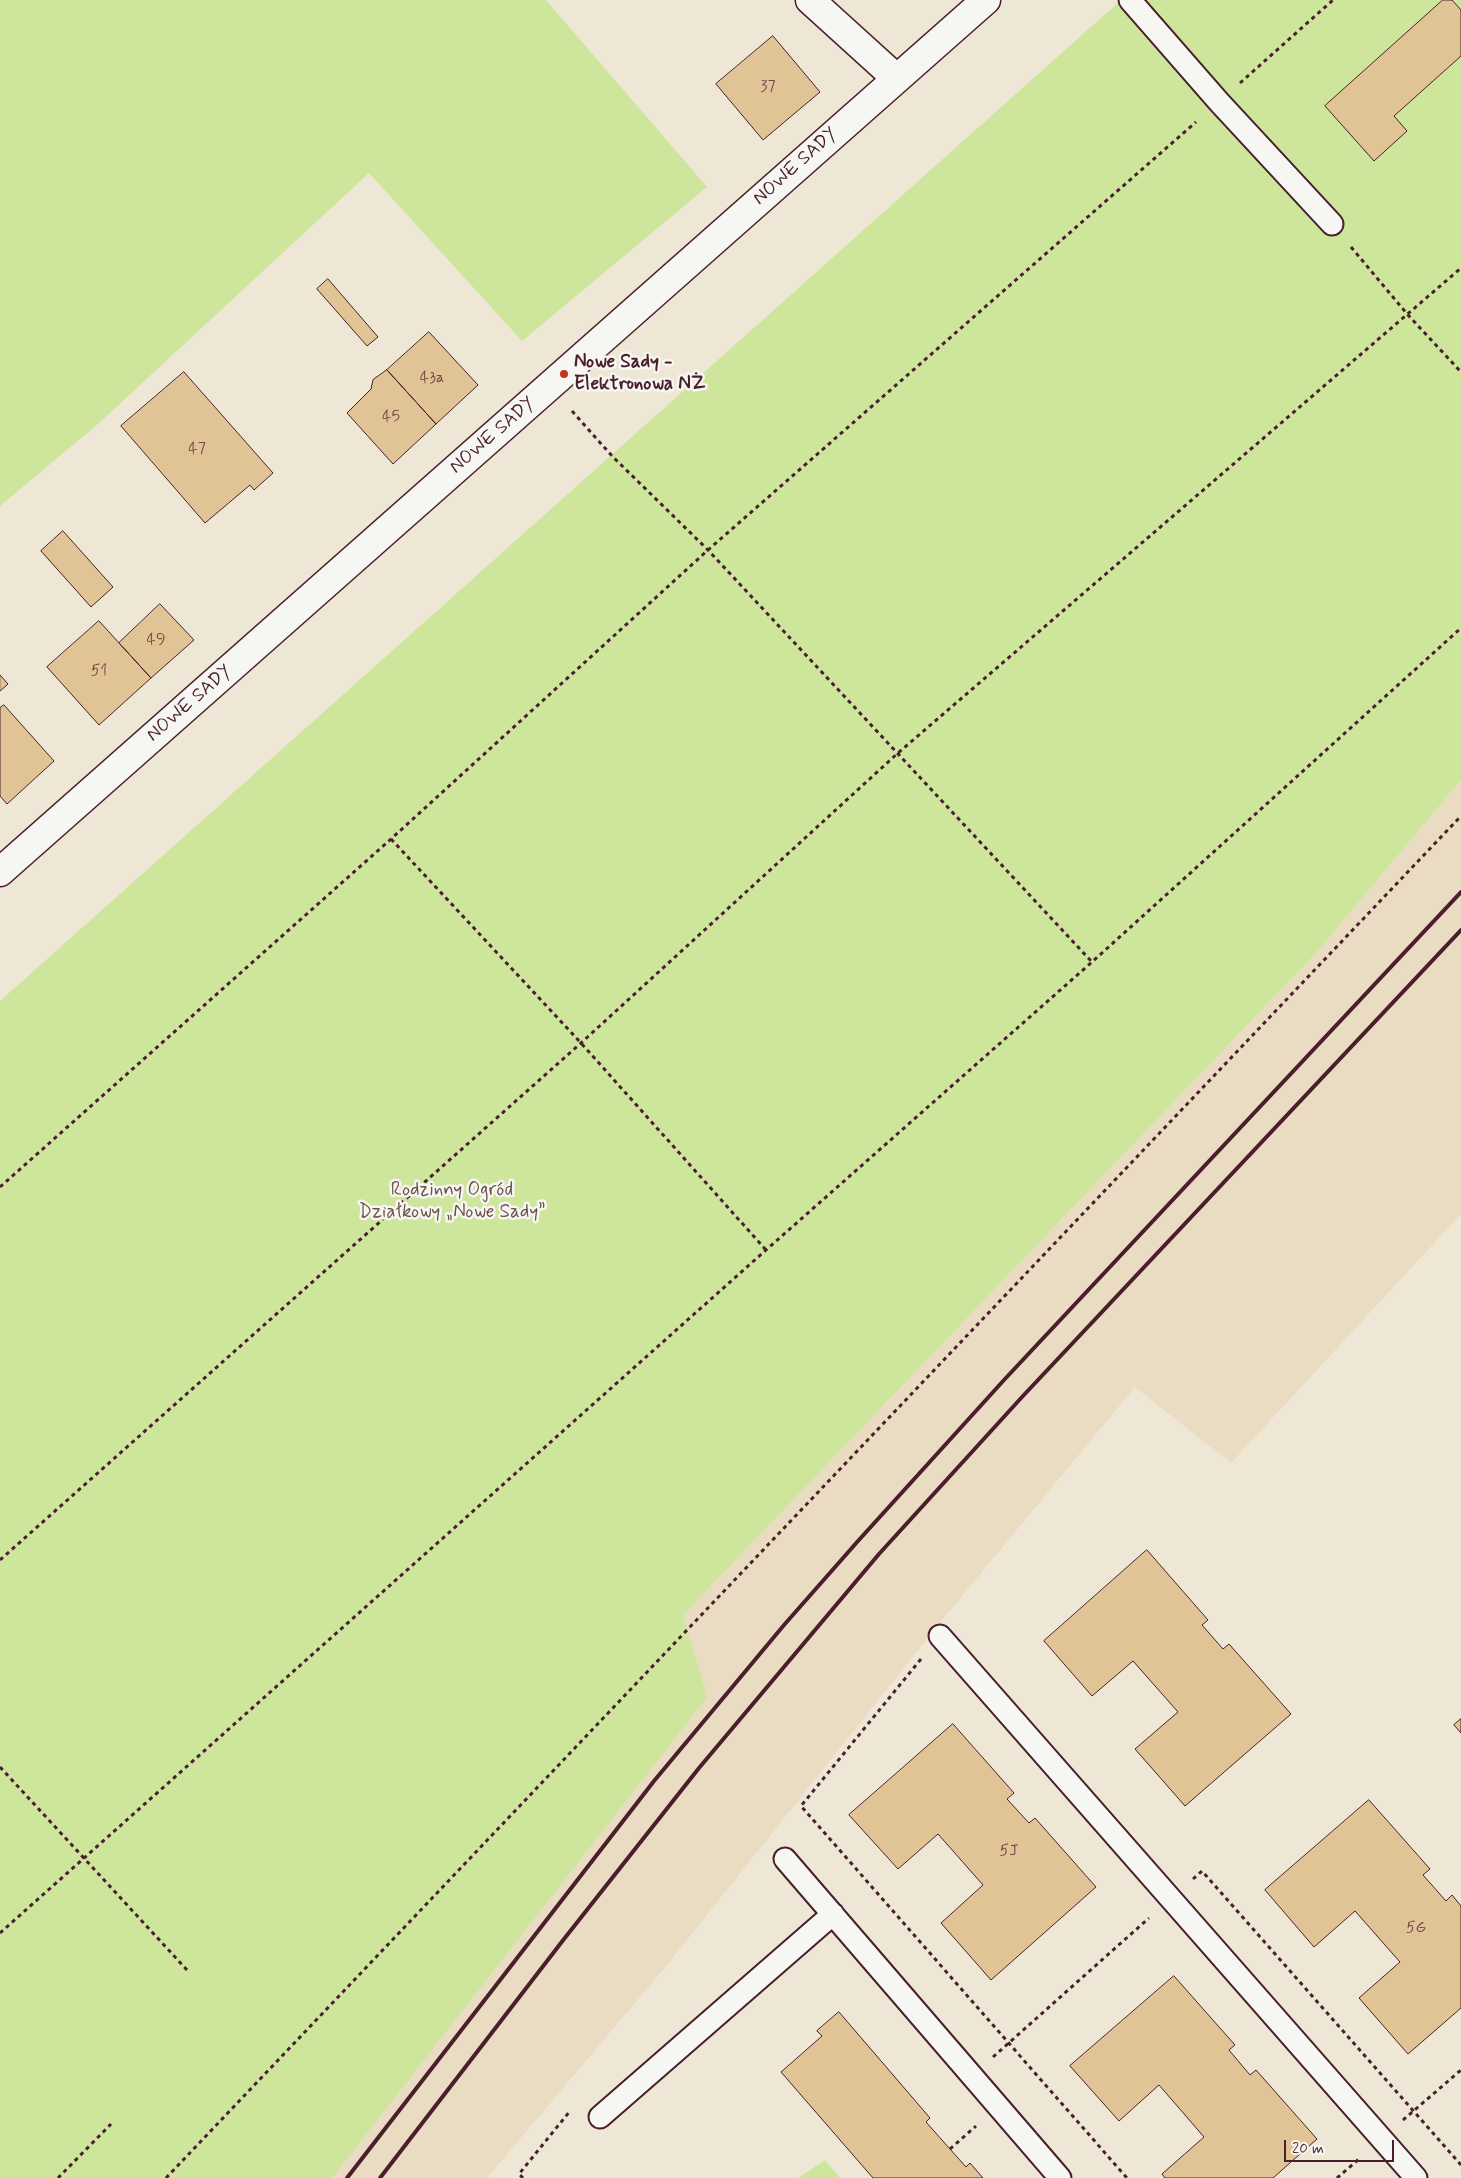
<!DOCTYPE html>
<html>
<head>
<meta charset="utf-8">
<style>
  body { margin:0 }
  #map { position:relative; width:1461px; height:2178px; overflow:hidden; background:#efe7d6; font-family:Mynerve,sans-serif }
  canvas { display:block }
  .scale { position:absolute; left:1284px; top:2140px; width:110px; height:22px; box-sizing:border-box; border:2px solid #4a1f2b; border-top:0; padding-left:6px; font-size:15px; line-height:18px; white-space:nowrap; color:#4a1f2b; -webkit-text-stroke:4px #f6f6f2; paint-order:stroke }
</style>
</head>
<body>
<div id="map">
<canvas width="1461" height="2178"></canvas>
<div class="scale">20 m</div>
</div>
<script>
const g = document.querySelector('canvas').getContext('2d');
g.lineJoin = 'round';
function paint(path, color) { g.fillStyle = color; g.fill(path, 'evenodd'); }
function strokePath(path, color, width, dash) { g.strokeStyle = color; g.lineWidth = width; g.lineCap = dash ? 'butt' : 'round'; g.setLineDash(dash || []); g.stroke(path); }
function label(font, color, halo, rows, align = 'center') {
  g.font = font + ' Mynerve,sans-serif'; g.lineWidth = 5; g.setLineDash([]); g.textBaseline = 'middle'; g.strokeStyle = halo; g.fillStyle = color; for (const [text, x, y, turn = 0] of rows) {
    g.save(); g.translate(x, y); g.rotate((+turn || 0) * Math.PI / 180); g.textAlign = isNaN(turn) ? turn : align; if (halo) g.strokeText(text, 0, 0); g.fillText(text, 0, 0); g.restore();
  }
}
const built = new Path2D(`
  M1461 780V1214L1231 1463 1135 1387 943 1619 667 1965 487 2178H144L1316 953Z`);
const green = new Path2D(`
  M0 0H546L707 187 522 341 369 173 98 424 0 506Z
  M1121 0H1461V780L1316 953 683 1615 707 1697 332 2178H0V1001Z
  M825 2160 840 2178H798Z`);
const building = new Path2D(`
  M1443 0H1452L1461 10V56L1394 116 1407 131 1374 161 1325 106Z
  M773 36 820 92 763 140 716 84Z
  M328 279 378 337 367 346 317 289Z
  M429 332 478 385 436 424 387 370Z
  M387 370 436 424 393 464 347 413 371 389 373 380Z
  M184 372 273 473 254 490 250 485 205 523 121 426Z
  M63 531 113 587 91 607 41 551Z
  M160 604 194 640 151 678 119 643Z
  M99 621 151 678 99 725 47 667Z
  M0 675 8 684 0 691Z
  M4 705 54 761 7 804 0 796V708Z
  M1147 1550 1208 1620 1202 1625 1223 1649 1229 1644 1291 1714 1185 1806 1135 1749 1178 1712 1133 1661 1092 1696 1044 1641Z
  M1461 1719V1733L1454 1725Z
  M953 1724 1014 1793 1007 1799 1029 1823 1035 1818 1096 1887 991 1980 941 1923 983 1885 938 1834 898 1869 849 1815Z
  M1369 1800 1430 1869 1423 1875 1446 1901 1452 1895 1461 1906V2008L1408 2054 1359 1998 1400 1962 1355 1911 1314 1947 1265 1890Z
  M1174 1976 1235 2045 1229 2050 1250 2075 1256 2070 1317 2139 1273 2178H1165L1162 2174 1204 2137 1159 2085 1119 2121 1070 2066Z
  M839 2012 930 2118 926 2122 966 2167 970 2163 983 2178H873L781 2072 822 2036 817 2031Z`);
const path = new Path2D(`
  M1240 83 1333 0
  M1351 247 1408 315 1461 372
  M572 411 612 456 708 550 1092 962
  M391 839 581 1043 766 1250
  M0 1187 391 839 708 550 1196 122
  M0 1560 581 1043 898 753 1461 268
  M921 1659 801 1806 1127 2178
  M0 1767 187 1970
  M1193 1879 1202 1871 1461 2165
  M0 1933 766 1250 1092 962 1461 628
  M993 2057 1149 1918
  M1403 2120 1461 2070
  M950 2149 976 2126
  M58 2178 111 2124
  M166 2178 1461 816
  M523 2178 519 2174 570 2111
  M1337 2178 1359 2159`);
const lane = new Path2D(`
  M1130 0 1219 102 1332 224
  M940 1636 1416 2178
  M785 1859 1060 2178
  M600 2117 833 1914`);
const street = new Path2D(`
  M810 0 896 78
  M0 872 986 0`);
const rail = new Path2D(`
  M347 2178 654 1781 784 1625 858 1541 1004 1380 1461 892
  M380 2178 564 1939 699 1768 879 1554 1022 1397 1461 930`);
const markers = [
  [564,374,5,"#c8321e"]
];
const numberNames = [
  ["37",768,88],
  ["43a",432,379],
  ["45",391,418],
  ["47",197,450],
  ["49",156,641],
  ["51",99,672],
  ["5J",1009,1852],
  ["5G",1416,1929]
];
const streetNames = [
  ["NOWE SADY",796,167,-42],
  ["NOWE SADY",493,436,-41],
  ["NOWE SADY",190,704,-41]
];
const poiNames = [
  ["Nowe Sady -",574,363],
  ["Elektronowa NŻ",574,385]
];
const parkNames = [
  ["Rodzinny Ogród",452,1191],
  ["Działkowy „Nowe Sady”",452,1213]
];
paint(built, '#eadcc2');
paint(green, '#cde69c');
paint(building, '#e0c495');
strokePath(building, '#4a1f2b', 1);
strokePath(lane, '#4a1f2b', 25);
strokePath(street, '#4a1f2b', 31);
strokePath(path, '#4a1f2b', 3, [4, 4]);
strokePath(lane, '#f6f6f2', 21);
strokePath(street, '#f6f6f2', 28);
strokePath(rail, '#4a1f2b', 4);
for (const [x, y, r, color] of markers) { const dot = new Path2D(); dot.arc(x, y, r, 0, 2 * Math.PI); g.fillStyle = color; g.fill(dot); strokePath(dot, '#f6f6f2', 2); }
label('16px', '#704846', null, numberNames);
label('19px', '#4a1f2b', '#f6f6f2', streetNames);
label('bold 19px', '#4a1f2b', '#f6f6f2', poiNames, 'left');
label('19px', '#6b5147', '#f6f6f2', parkNames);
</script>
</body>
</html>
